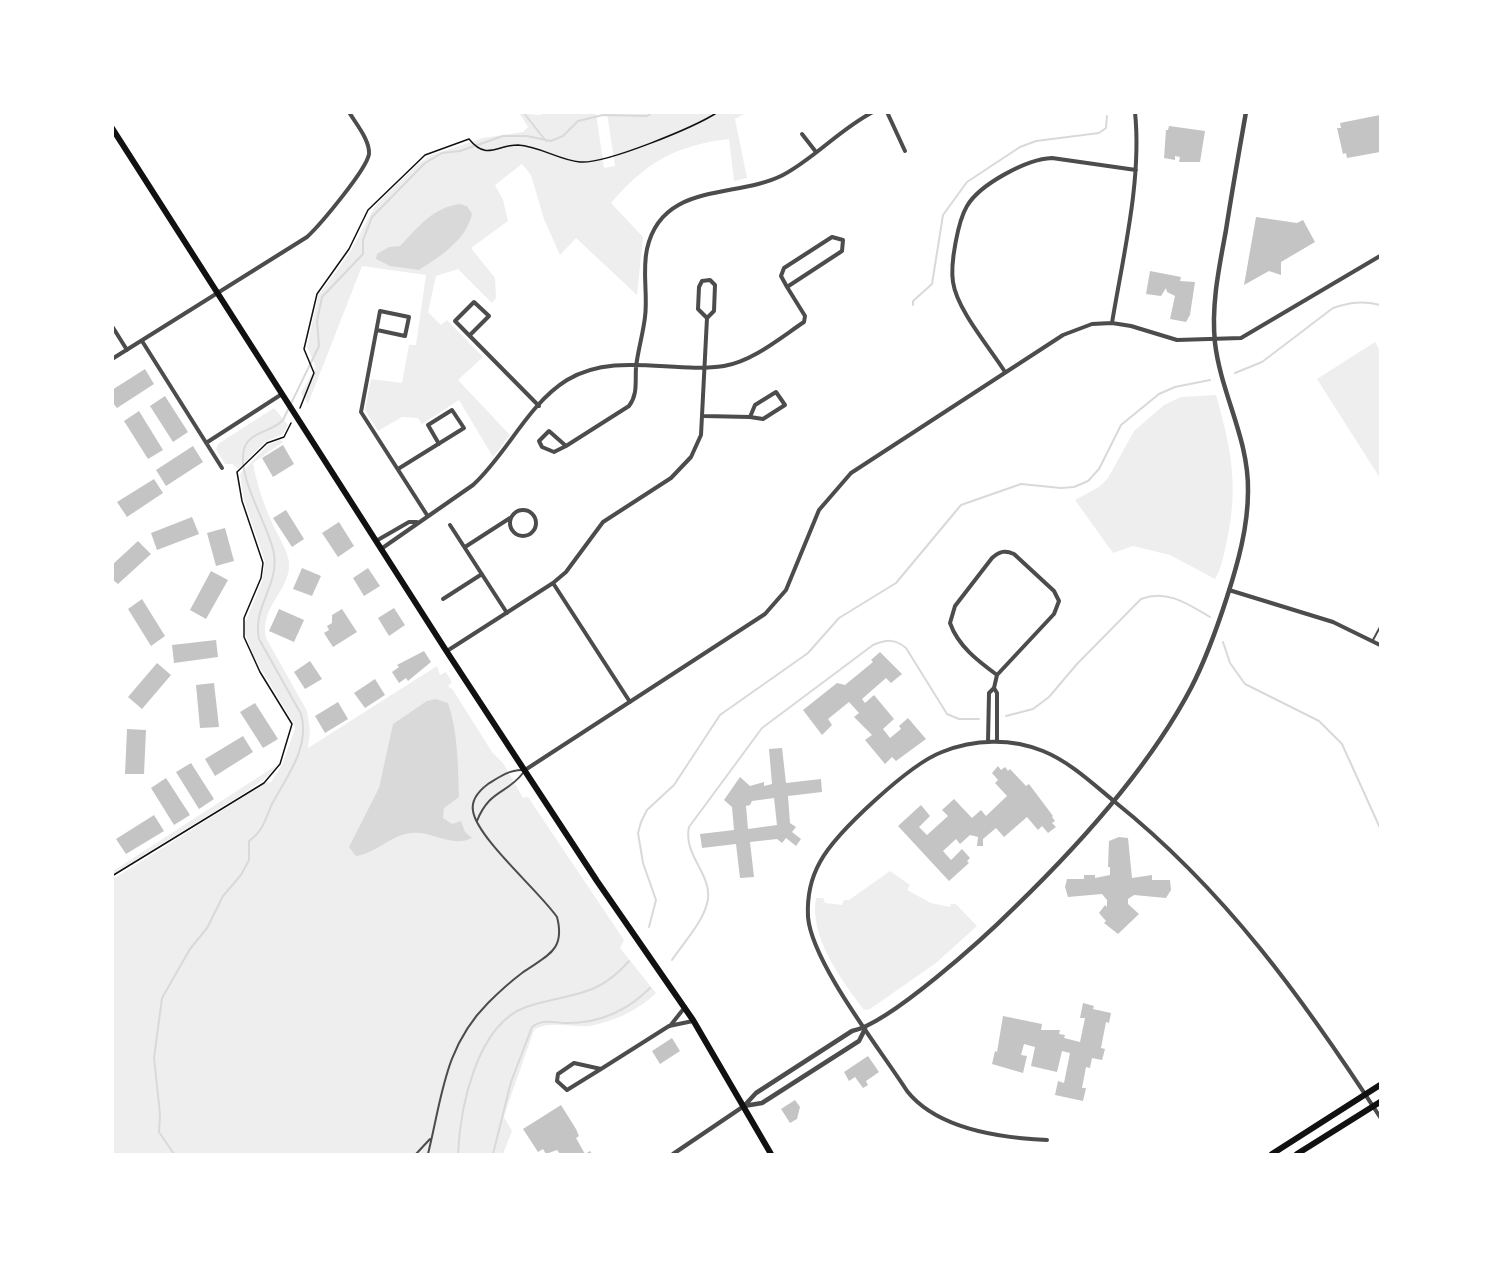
<!DOCTYPE html>
<html>
<head>
<meta charset="utf-8">
<style>
  body { margin:0 }
  #map { position:relative; width:1493px; height:1267px; overflow:hidden; background:#fff; font-family:Montserrat,sans-serif }
  canvas { display:block }
  .frame { position:absolute; inset:0; border:114px solid #fff; pointer-events:none }
</style>
</head>
<body>
<div id="map">
<canvas width="1493" height="1267"></canvas>
<div class="frame"></div>
</div>
<script>
const g = document.querySelector('canvas').getContext('2d');
g.lineJoin = 'round';
function paint(path, color) { g.fillStyle = color; g.fill(path, 'evenodd'); }
function strokePath(path, color, width, dash) { g.strokeStyle = color; g.lineWidth = width; g.lineCap = dash ? 'butt' : 'round'; g.setLineDash(dash || []); g.stroke(path); }
const green = new Path2D(`
  M549 112 596 113 604 168 615 166 607 113H746L735 119 747 178 734 181 729 139C676 145 645 163 611 203L643 237 637 295 576 238 560 255 544 219 531 175 522 164 495 185 503 200 508 221 471 248 495 278 496 298 492 303 458 269 436 276 428 312 441 325 447 320 483 357 458 380 510 435 493 457 459 400 422 424 418 418 402 417 378 431 365 410 371 379 402 383 409 345H416L426 275 362 266 308 404 301 393 316 367 307 347 318 296 349 254 375 206 416 166 431 155 483 138 523 132 528 127 519 113 539 115ZM460 204 467 206 456 242 419 270 400 246C418 227 433 207 460 204Z
  M1375 342 1380 351V478L1317 379Z
  M1216 395C1231 448 1239 485 1227 540 1224 554 1222 567 1215 579L1170 555 1133 546 1113 553 1075 500 1099 487 1108 478 1134 431 1164 405 1181 397Z
  M274 408 288 425 283 434 265 442 238 469 233 464H225L216 449 218 444Z
  M280 440 283 442 253 463C257 485 264 505 273 525 278 536 289 552 289 564 290 591 259 607 266 638L307 711 310 731 308 748 437 666 440 675 446 672 452 682 448 686 453 690 492 752 503 763 523 798 528 797 624 940 620 948 656 993C639 1010 613 1022 589 1026 571 1028 550 1020 534 1030L506 1110 504 1117 512 1131 503 1154H113V879L266 783 271 782 282 765 295 729 294 724 254 657 245 634V623L262 582 265 561 244 500 240 474 268 445Z
  M277 765 267 777 249 790 113 874V871Z
  M890 871 910 885 907 890 931 903 950 907 951 904H956L977 926 936 963 870 1009 864 1010C842 981 809 937 816 898H823L825 903 842 905 844 900H849Z`);
const water = new Path2D(`
  M460 204 467 206 472 214C466 240 441 256 419 270L390 266 376 259 377 254 389 247 400 246C418 227 433 207 460 204Z
  M436 699 448 703C458 732 458 766 459 797L444 808 443 818 452 824 461 821 465 832 472 838C451 848 433 831 412 833 392 834 377 853 356 856L349 847 379 788 393 724 427 701Z`);
const stream = new Path2D(`
  M523 112 546 141
  M913 305V301L932 284 943 215 967 182 1020 147 1036 141 1099 133 1106 128 1107 116
  M1235 373 1262 362 1333 308C1350 302 1363 301 1380 305
  M1223 642 1230 663 1245 684 1319 721 1342 744 1380 828
  M1006 716 1033 709 1049 697 1077 664 1141 599C1167 589 1188 604 1210 617
  M649 927 656 900 643 863 638 833 641 822 647 810 674 785 720 715 808 653 839 618 896 583 961 505 1021 484 1061 488 1074 487 1088 481 1099 469 1121 425 1159 394 1175 387 1210 380
  M672 960C684 942 705 920 708 899 711 873 683 855 689 827L762 728 873 645C886 640 894 638 906 648L947 714 959 719H979
  M174 1154 159 1132 160 1114 154 1058 162 998 190 949 207 928 223 896 241 875 249 860V841C262 832 265 821 271 806 285 779 311 747 301 714L259 639C252 608 279 585 274 554 270 527 236 477 244 449 249 431 273 432 283 420L319 346 317 321 322 297 363 254V240L372 217 425 163 442 153 460 151 503 136H527L551 141 563 136 578 121 603 115 647 116 653 112
  M458 1154C460 1109 476 1025 526 1007 570 992 595 1000 629 961
  M493 1154 511 1082 532 1027C543 1019 552 1022 564 1023 599 1024 626 1012 650 988`);
const building = new Path2D(`
  M1380 115V152L1347 158 1346 153 1343 154 1337 128H1341L1340 123Z
  M1169 126 1205 131 1200 162H1179L1180 157 1175 156V160L1164 158 1166 130H1168Z
  M1256 217 1297 223 1303 220 1315 242 1281 262V275L1269 271 1244 285Z
  M1150 271 1181 277 1180 281 1195 282 1190 315 1186 322 1170 319 1175 296 1167 292 1166 288 1161 296 1146 294Z
  M145 369 154 384 117 408 112 402V390Z
  M165 396 188 432 173 442 150 406Z
  M139 411 163 450 148 459 124 421Z
  M283 445 294 464 273 477 262 458Z
  M193 446 203 462 166 486 156 470Z
  M154 479 163 493 127 517 117 502Z
  M286 510 304 539 292 547 273 518Z
  M192 517 199 534 157 550 151 533Z
  M339 522 354 546 338 557 322 533Z
  M225 528 234 561 216 566 207 533Z
  M138 541 151 554 118 584 112 579V565Z
  M302 568 321 576 312 596 293 589Z
  M368 568 380 586 364 596 353 578Z
  M211 571 228 580 206 619 190 610Z
  M142 599 165 636 151 646 128 609Z
  M394 608 405 625 389 636 378 618Z
  M279 609 304 620 294 642 269 631Z
  M342 609 357 632 333 647 324 633 329 630 327 626 332 623V615Z
  M216 640 218 657 174 663 172 645Z
  M424 651 431 662 408 681 406 678 399 683 392 672 399 667 397 665Z
  M880 652 902 674 891 683 886 678 862 699 865 703 874 695 894 719 883 729 890 738 901 729 899 726 908 718 926 739 896 761 892 757 885 764 865 740 872 735 854 717 859 713 849 702 828 719 832 725 822 735 803 710 837 683 845 685 873 662 871 660Z
  M310 661 322 679 305 689 294 672Z
  M157 663 171 675 142 709 128 697Z
  M375 679 385 695 365 708 354 693Z
  M214 683 219 727 200 728 196 685Z
  M338 702 348 719 325 733 315 716Z
  M255 703 278 739 263 748 240 712Z
  M127 729 146 730 144 774H125Z
  M243 736 253 752 215 776 205 759Z
  M782 748 786 783 821 779 822 792 788 796 790 823 796 827 792 832 801 839 796 846 786 838 782 843 777 839 750 842 754 877 740 878 736 844 702 848 700 834 734 830 732 807 724 800 740 777 750 786 764 782V786L772 784 769 749ZM774 798 777 825 748 829 746 806 750 805 752 801Z
  M191 763 214 799 199 809 176 772Z
  M998 766 1001 770 1005 767 1008 771 1010 769 1026 786 1029 784 1053 816 1052 817 1055 821 1052 823 1056 827 1048 833 1042 826 1038 830 1027 817 1004 837 996 828 983 839V846H977L978 837 970 835 960 844 956 839 943 851 951 860 962 849 970 858 967 861 969 863 949 881 898 826 921 805 930 816 919 827 927 835 948 816 942 810 954 799 972 818 981 810 986 816 1007 796 995 783 998 780 992 773Z
  M166 778 190 815 174 825 151 788Z
  M154 815 164 831 126 854 116 839Z
  M1119 837 1128 838 1132 878 1152 875V880H1170L1171 890 1166 898 1134 895 1128 899V904L1139 914 1118 934 1104 923 1106 921 1099 913 1105 905 1107 907V900L1102 894 1068 897 1065 887 1067 879H1084V875H1095V878L1110 875V867H1108L1109 841Z
  M1083 1003 1094 1006 1093 1009 1111 1013 1109 1023 1106 1022 1101 1048 1105 1049 1102 1060 1092 1058 1090 1068 1086 1067 1082 1088H1086L1083 1101 1055 1095 1058 1081 1064 1083 1070 1053 1062 1051 1057 1072 1031 1066 1035 1047 1024 1044 1021 1055 1027 1056 1023 1073 992 1064 995 1051 997 1052 1003 1016 1042 1024 1041 1030H1060L1059 1034 1065 1035 1064 1038 1080 1042 1085 1018H1080Z
  M672 1038 680 1051 660 1064 652 1051Z
  M868 1056 879 1072 866 1081 868 1085 863 1088 855 1077 849 1081 844 1072Z
  M795 1100 800 1107 797 1119 790 1123 781 1109Z
  M561 1105 576 1129 579 1136 576 1138 585 1154 590 1151 592 1154H560L557 1150 546 1154 543 1149 538 1152 523 1129Z`);
const path = new Path2D(`
  M300 408 314 373 304 349 317 294 349 249 368 210 425 155 469 139C487 161 496 145 518 145 539 146 559 160 580 162 606 164 695 127 718 112
  M112 876 264 783 280 764 292 724 260 672 244 637V618L261 578 263 563 242 501 237 472 267 443 284 437 291 423`);
const service = new Path2D(`
  M1373 640 1380 627
  M477 821C489 790 507 794 523 773
  M416 1154 430 1139
  M428 1154C442 1098 444 1047 488 1003 499 992 510 982 522 973 546 956 566 951 557 917 539 891 477 838 473 811 471 800 480 790 488 784 499 777 509 770 522 770`);
const minor = new Path2D(`
  M887 112 905 151
  M802 134 816 152
  M1112 323C1123 256 1142 180 1135 112
  M112 326 127 350
  M377 330 405 336 409 317 380 311 361 412 427 515
  M470 335 489 316 474 302 455 321 539 406
  M142 341 222 468
  M112 359 307 237C320 225 367 169 369 154 370 140 356 124 349 112
  M1005 372C990 348 957 310 953 282 950 264 958 221 967 206 980 184 1027 159 1052 158L1136 170
  M776 392 785 405 763 419 750 417 755 405Z
  M704 416 750 417
  M549 431 566 446 554 452 542 447 539 441Z
  M206 443 282 394
  M566 446 629 406C638 394 635 382 636 367 638 350 643 334 645 317 648 295 642 271 647 249 662 181 736 199 783 175 815 158 840 129 873 112
  M398 469 464 428 452 410 428 425 439 444
  M510 523a13 13 0 1 1 26 0a13 13 0 1 1-26 0Z
  M450 525 507 613
  M376 541 409 522H417
  M465 547 510 518
  M381 549 473 485C507 454 528 404 567 380 615 351 673 374 724 366 753 361 780 338 804 322L805 316 787 287 842 251 843 240 832 237 784 268 781 276 787 287
  M553 583 630 702
  M1229 590 1333 622 1380 645
  M443 599 482 574
  M447 651 553 583 566 572 603 522 671 478 691 457 701 435 707 318 714 311 715 285 710 280 702 281 699 287 698 309 707 318
  M994 688 997 675 1054 614 1059 601 1054 591 1014 554C1005 550 1000 551 992 558L955 606 950 623C958 646 978 661 997 675
  M988 742 989 693 994 688 997 693V742
  M525 770 765 614 786 590 819 510 851 473 1063 335 1092 324 1112 323 1131 326 1177 340 1241 338 1380 256
  M670 1026 685 1007
  M601 1069 567 1090 557 1081 558 1074 574 1063 601 1069 669 1026 693 1021
  M1047 1140C1001 1138 937 1129 907 1091 880 1049 812 963 808 917 807 898 811 878 820 862 836 832 910 764 942 752 974 739 1011 738 1043 751 1070 762 1092 783 1115 802 1225 890 1304 1000 1380 1117`);
const tertiary = new Path2D(`
  M744 1106 762 1103 859 1041 865 1029
  M673 1154 744 1106 756 1093 852 1031C889 1024 985 937 1015 907 1078 846 1150 766 1191 688 1206 659 1217 628 1227 597 1238 563 1248 527 1248 491 1249 439 1221 394 1215 343 1211 305 1219 268 1226 230 1232 191 1239 152 1246 112`);
const primary = new Path2D(`
  M112 128 447 652 597 881 693 1020 771 1154
  M1272 1154 1380 1085
  M1297 1154 1380 1102`);
paint(green, '#eee');
paint(water, '#d9d9d9');
strokePath(stream, '#d9d9d9', 2);
paint(building, '#c4c4c4');
strokePath(path, '#111', 1.5);
strokePath(service, '#4c4c4c', 2);
strokePath(minor, '#4c4c4c', 4);
strokePath(tertiary, '#4c4c4c', 4.5);
strokePath(primary, '#111', 6);
</script>
</body>
</html>
